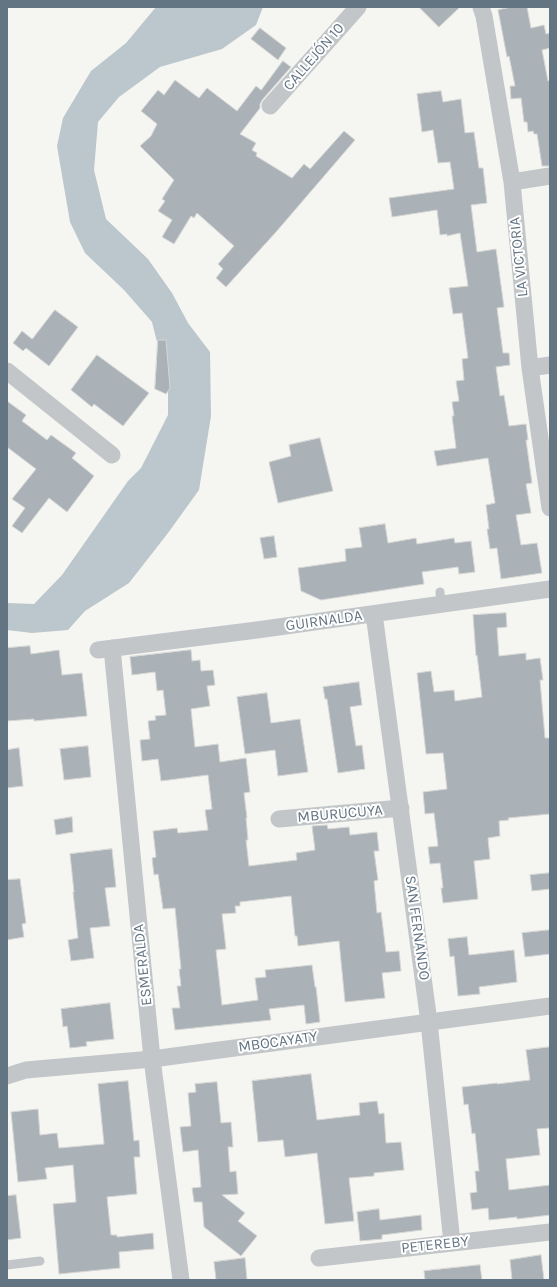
<!DOCTYPE html>
<html>
<head>
<meta charset="utf-8">
<style>
  body { margin:0 }
  #map { position:relative; width:557px; height:1287px; overflow:hidden; background:#f5f5f1; font-family:Karla,sans-serif }
  canvas { display:block }
  .frame { position:absolute; inset:0; border:8px solid #637483; pointer-events:none }
</style>
</head>
<body>
<div id="map">
<canvas width="557" height="1287"></canvas>
<div class="frame"></div>
</div>
<script>
const g = document.querySelector('canvas').getContext('2d');
g.lineJoin = 'round';
function paint(path, color) { g.fillStyle = color; g.fill(path, 'evenodd'); }
function strokePath(path, color, width, dash) { g.strokeStyle = color; g.lineWidth = width; g.lineCap = dash ? 'butt' : 'round'; g.setLineDash(dash || []); g.stroke(path); }
function label(font, color, halo, rows, align = 'center') {
  g.font = font + ' Karla,sans-serif'; g.lineWidth = 4; g.setLineDash([]); g.textBaseline = 'middle'; g.strokeStyle = halo; g.fillStyle = color; for (const [text, x, y, turn = 0] of rows) {
    g.save(); g.translate(x, y); g.rotate((+turn || 0) * Math.PI / 180); g.textAlign = isNaN(turn) ? turn : align; if (halo) g.strokeText(text, 0, 0); g.fillText(text, 0, 0); g.restore();
  }
}
const water = new Path2D(`
  M156 7H263L256 25 222 49 160 67 119 97 98 122 94 170 106 219 148 259 172 293 188 323 210 352 211 416 199 490 168 533 129 583 85 611 68 630 32 633 7 630V603L34 604 62 575 128 481 141 468 168 415V366L159 350 152 322 124 290 85 253 70 222 57 146 63 118 91 71 126 43Z`);
const building = new Path2D(`
  M419 7H460L439 27Z
  M512 7H527L531 28 544 25 546 34 550 33V48L542 50 548 81H550V166H542L537 134H534L533 131 528 132 527 122H524L521 98 511 99 510 86H515L509 56 507 57 498 10Z
  M260 28 286 48 278 60 251 39Z
  M283 61 291 67 263 99 260 104V108L240 134 256 143 252 150 257 153 256 156 292 178 304 164 310 169 344 131 355 140 276 232 226 287 216 278 223 269 218 264 234 246 197 213 194 218 191 216 174 244 162 237 172 220 158 211 165 201 162 199 174 180 140 146 151 136 157 124 141 111 158 90 164 95 175 80 199 98 207 88 237 111 256 86 261 90Z
  M441 91 443 102 461 99 465 133 474 132 479 168H483L487 203 471 205 477 252 496 249 504 307 497 308 503 353H509L510 365 496 367 500 396 504 395 509 426 526 424 528 440H526L532 483 526 484 531 513 516 515 521 545 537 543 542 573 501 579 497 548 490 549 487 529H489L486 505 495 503 488 458 437 466 434 451 456 448 452 416H454L452 402 459 401 456 381 464 380 462 359 468 358 462 313 453 314 449 288 468 286 460 233 447 236V234L440 235 437 210 392 217 389 198 454 189 450 162 438 163 433 130 422 132 417 94Z
  M55 310 78 327 49 366 26 348 23 351 13 343 22 331 32 339Z
  M158 340H166L170 388 166 394 155 389Z
  M97 355 149 393 123 426 94 404 92 407 71 390Z
  M7 401 26 415 22 421 47 440 51 435 76 453 72 458 94 476 67 512 49 498 22 533 12 526 25 508 12 499 36 469 7 447Z
  M320 438 333 491 278 503 269 462 291 456 289 445Z
  M385 524 388 543 416 538 417 544 454 538 455 543 471 541 475 572 459 574 458 567 422 572 424 584 321 600 301 591 298 568 346 561 345 549 362 547 359 528Z
  M274 536 277 557 264 559 260 538Z
  M506 613 507 627 497 628 499 656 526 653V660L540 658 543 680H540L545 738H550V814L508 818 509 820 499 821 500 836 488 838 490 859 474 861 478 899 443 903 441 888H443L440 863 430 864 428 847 438 846 434 813 425 814 423 792 447 789 443 753 426 754 417 673 431 671 434 692 454 690 455 701 482 697 477 655 476 656 473 615Z
  M30 646 31 654 59 650 62 675 82 673 87 716 34 721V719L7 721V648Z
  M191 650 192 661 200 660 201 671 213 670 215 685 207 686 210 706 191 709 195 747 218 744 220 762 246 758 250 792 244 793 247 818H246L248 840H246L249 866 297 860 296 853 315 850 312 826 327 825 328 829 349 827 350 835 377 832 379 851H374L378 880 374 881 377 913 381 912 386 952 399 951 401 971 382 973 385 998 345 1002 339 941 298 946 297 936H295L291 896 240 902V906H235L236 913 222 914 226 949 216 950 222 1005 258 1000 255 978 266 977 265 970 312 965 315 987H316L320 1022 306 1024 304 1005 269 1009 271 1020 175 1030 172 1008H180L177 986H181L179 969H181L175 908 163 909 158 874 154 875 152 858 156 857 153 831 177 828 178 833 208 830 205 810 212 809 208 775 161 781 158 759 142 761 140 740 150 739 148 721 156 720 155 716 166 715 163 690 157 691 155 672 132 675 130 657Z
  M359 682 362 705 350 707 356 746 362 745 365 769 338 773 327 699H325L323 687Z
  M267 693 271 723 300 719 308 772 278 776 275 750 245 754 237 697Z
  M88 746 91 777 64 780 60 749Z
  M19 748 23 786 7 788V750Z
  M72 817 73 832 56 835 54 820Z
  M112 849 116 887 105 888 110 926 90 928 94 958 71 961 68 940 78 938 73 892H74L70 854Z
  M550 873V889L532 891 530 875Z
  M20 879 26 923 22 924 24 937 7 940V880Z
  M550 930V954L525 957 522 933Z
  M467 937 469 955 514 950 517 982 479 987 480 994 458 996 454 956 450 957 448 939Z
  M110 1003 114 1039 86 1042 87 1046 70 1048 67 1026 63 1027 61 1009Z
  M550 1047V1128L537 1129 540 1155 506 1159 509 1190 550 1185V1215L517 1219V1217L489 1220 488 1208 472 1210 470 1193 477 1192 475 1171H479L475 1133 472 1134 468 1104 464 1105 462 1087 497 1083V1084L530 1080 526 1050Z
  M311 1074 317 1120 360 1115 359 1103 377 1101 379 1114 384 1113 386 1143 401 1142 404 1170 374 1173V1176L349 1178 354 1221 325 1224 317 1153 285 1157 283 1140 258 1142 252 1081Z
  M128 1081 134 1141 139 1140 140 1157H134L137 1194 107 1197 111 1235H117V1237L153 1233 154 1249 119 1252 120 1268 59 1274 53 1204 76 1202 73 1165 45 1168 47 1179 18 1182 11 1112 38 1109 40 1135 57 1133 59 1148 104 1144 98 1084Z
  M217 1082 221 1123 231 1122 233 1147H228L230 1172 236 1171 238 1194 222 1195 245 1213 238 1221 257 1236 241 1256 204 1227 202 1202H194L192 1188 201 1187 198 1150 183 1152 180 1127 191 1126 188 1093 196 1092 195 1084Z
  M16 1195 21 1238 7 1240V1196Z
  M379 1209 380 1220 421 1215 422 1230 382 1235V1239L360 1241 357 1212Z
  M541 1255 544 1280H512L510 1260Z
  M245 1258 247 1280H216L214 1262Z
  M480 1265 482 1280H425L424 1271Z`);
const service = new Path2D(`
  M440 592 441 604
  M7 1265 40 1261`);
const minor = new Path2D(`
  M481 7 484 16 512 182 530 368 550 508
  M270 106 358 7
  M512 182 550 176
  M530 368 550 365
  M7 371 112 455
  M374 614 429 1022 452 1243
  M112 648 152 1059 181 1280
  M98 650 257 630 550 589
  M279 819 401 808
  M7 1076 26 1070 152 1059 550 1006
  M319 1258 550 1232`);
const streetNames = [
  ["CALLEJÓN 10",314,57,-49],
  ["LA VICTORIA",519,257,-96],
  ["GUIRNALDA",324,621,-8],
  ["MBURUCUYA",340,814,-5],
  ["SAN FERNANDO",417,928,82],
  ["ESMERALDA",143,965,-96],
  ["MBOCAYATY",278,1042,-8],
  ["PETEREBY",435,1245,-6]
];
paint(water, '#bbc7cc');
paint(building, '#aab2b8');
strokePath(building, '#d6d6d4', 1);
strokePath(service, '#c2c6c9', 9);
strokePath(minor, '#c2c6c9', 17);
label('15px', '#637483', '#fff', streetNames);
</script>
</body>
</html>
